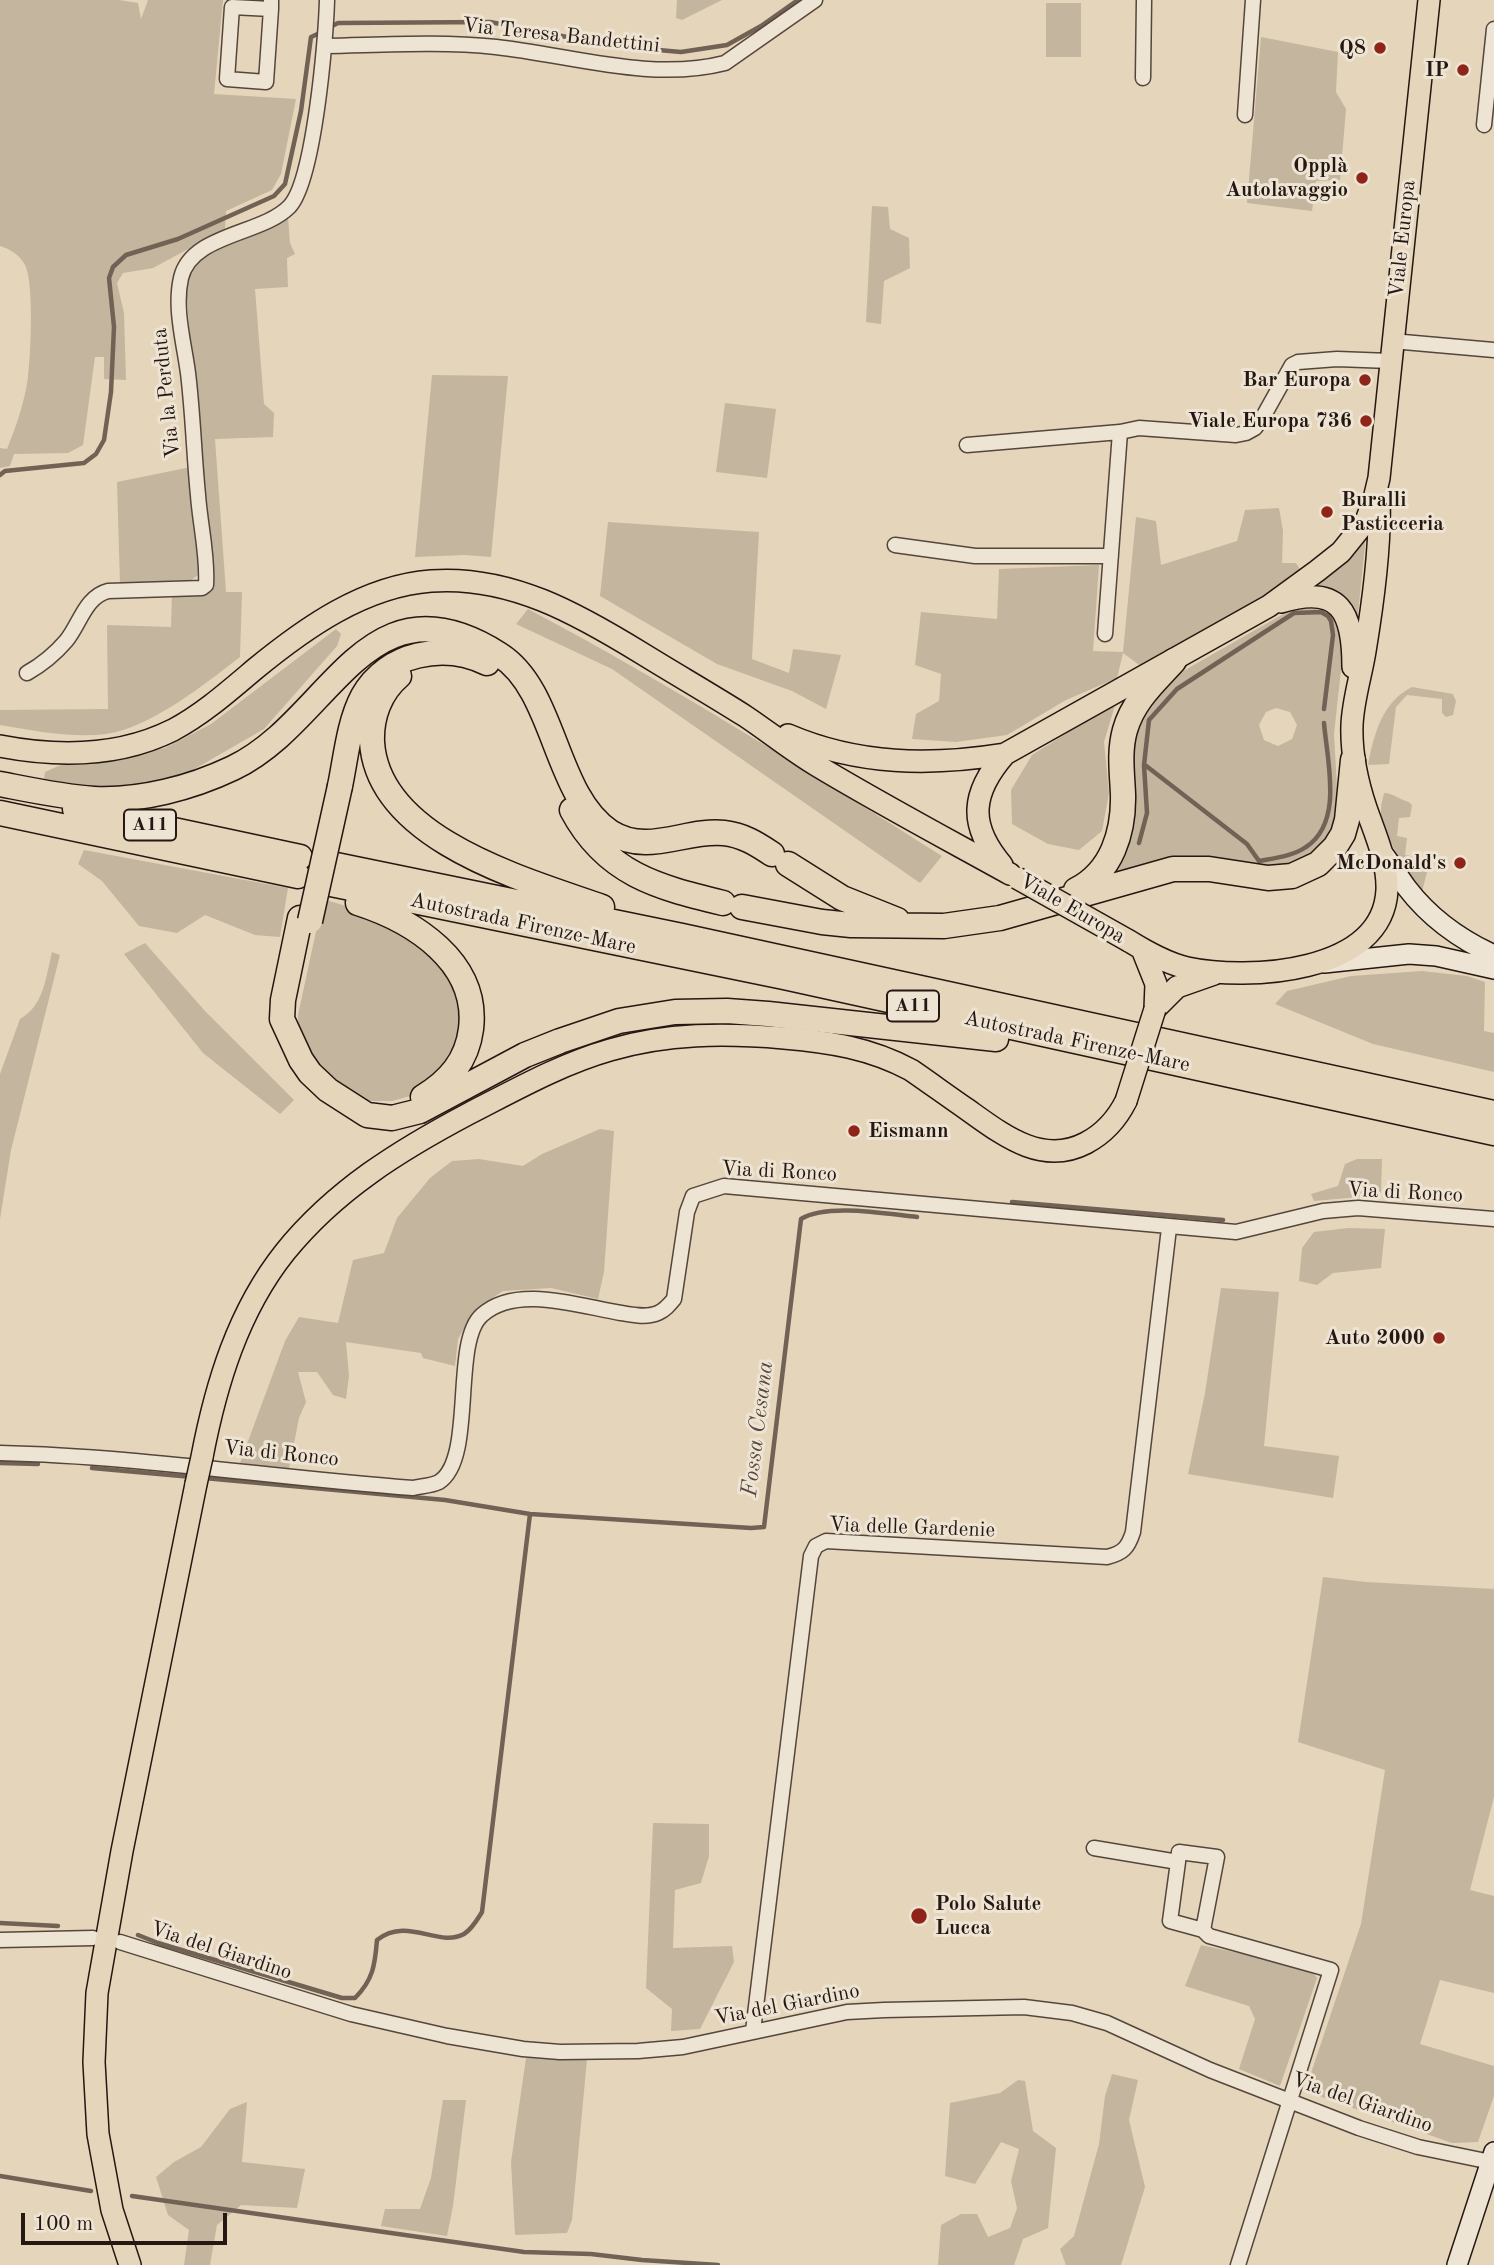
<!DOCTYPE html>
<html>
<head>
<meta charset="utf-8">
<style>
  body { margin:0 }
  #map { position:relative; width:1494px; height:2265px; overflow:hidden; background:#e5d5bb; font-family:"Old Standard TT",serif }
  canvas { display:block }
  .scale { position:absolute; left:21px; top:2213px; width:206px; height:32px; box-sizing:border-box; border:4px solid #251712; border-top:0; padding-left:9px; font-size:21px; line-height:24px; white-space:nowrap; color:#251712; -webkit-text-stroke:5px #eee4d3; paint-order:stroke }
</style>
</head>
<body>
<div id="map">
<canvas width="1494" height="2265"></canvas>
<div class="scale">100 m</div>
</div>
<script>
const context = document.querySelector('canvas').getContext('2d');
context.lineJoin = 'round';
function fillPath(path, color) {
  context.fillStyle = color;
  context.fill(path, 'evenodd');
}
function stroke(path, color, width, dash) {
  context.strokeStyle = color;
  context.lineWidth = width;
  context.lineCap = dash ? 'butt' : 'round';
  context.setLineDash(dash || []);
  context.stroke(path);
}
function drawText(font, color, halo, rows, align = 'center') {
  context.font = font + ' "Old Standard TT",serif';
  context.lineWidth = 6;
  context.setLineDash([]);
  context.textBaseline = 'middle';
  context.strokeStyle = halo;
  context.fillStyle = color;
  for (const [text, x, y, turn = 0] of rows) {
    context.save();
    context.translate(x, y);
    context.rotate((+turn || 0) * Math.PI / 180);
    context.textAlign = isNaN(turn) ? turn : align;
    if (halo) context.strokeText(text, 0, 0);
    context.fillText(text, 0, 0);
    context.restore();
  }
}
fillPath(new Path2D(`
  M0 0H119L138 3 141 19 148 0H223L214 94 296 99 281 174 272 190 226 211 225 229 153 268 123 273 117 283 124 313 126 380 104 379V357H95L83 445 68 453 14 454 10 466 0 468V448L7 449C16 427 25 401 28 377 31 355 34 282 25 265 20 255 10 249 0 246Z
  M677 0H722L682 20 676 18Z
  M1046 3H1081V57H1046Z
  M1261 37 1338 52 1336 92 1346 109 1340 180 1316 181 1312 211 1247 203Z
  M872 206 888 207 890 229 909 238 910 268 884 281 881 324 866 322Z
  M288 217 290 243 295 254 287 258 288 287 255 289 264 404 274 413 273 437 215 439 226 592H242L240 657C207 683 148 729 106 734 71 738 35 731 0 725V710L108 709 107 625 171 627 172 593 212 592 185 278 194 263 215 248Z
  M432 375 508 376 491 557 465 555 415 557Z
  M725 403 776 409 767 478 716 472Z
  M191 467 200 568 198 575 188 582 120 585 117 482Z
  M1279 508 1283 531 1282 563H1296L1301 571 1233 615 1142 667 1123 653 1117 678 1066 700 1007 735 956 742 912 739 916 714 939 701 941 674 915 665 921 612 997 619 999 569 1099 565 1093 651 1123 652 1136 517 1156 521 1161 565 1237 541 1245 510Z
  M608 522 759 532 752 659 789 673 793 649 841 655 826 709 792 691 717 664 600 596Z
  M1366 536 1357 623 1315 585Z
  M1310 607 1328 613 1335 619 1344 643 1334 734 1338 805 1336 825 1326 842 1296 867 1116 878 1114 871 1133 725 1171 678 1278 617 1291 610ZM1276 708 1290 712 1297 725 1292 739 1278 746 1264 740 1259 725 1266 712Z
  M528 609C670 684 806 770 942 856L920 883 612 669 516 624Z
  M336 629 341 634 337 646 264 729 191 771 136 787 82 790 44 780 45 772 63 764 165 748 211 724Z
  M1412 687 1453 694 1456 701 1453 715 1446 717 1442 713V699L1407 695 1396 707 1389 764 1368 765C1374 734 1382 702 1412 687Z
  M1116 702 1104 742 1109 793 1102 831 1079 850 1048 844 1012 824 1011 790 1032 755Z
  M1384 793C1393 793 1400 800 1409 802L1412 805 1410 817 1399 818 1397 836 1407 838 1405 855 1422 858 1427 872 1422 892C1409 875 1379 831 1381 809 1381 804 1383 798 1384 793Z
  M84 850 288 888 280 937 255 935 205 915 177 933 139 926 102 881 78 864Z
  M323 899 382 917 415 934 459 982 461 1047 418 1094 392 1101H366L312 1065 298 1028V1015Z
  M145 943 205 1011 294 1100 280 1114 203 1053 124 954Z
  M52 952 60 955 11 1150 0 1219V1074L20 1019C44 1006 46 976 52 952Z
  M1422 971 1467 976 1485 982 1484 1031 1494 1033V1072L1373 1044 1275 1004 1287 991 1351 976Z
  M600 1129 614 1131 604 1272 598 1299 551 1288 503 1291 475 1310 458 1339 455 1366 423 1358 421 1353 346 1342 349 1376 346 1399 333 1395 317 1372H298L306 1402 299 1418 289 1469 240 1463 285 1341 299 1317 338 1323 353 1260 384 1253 397 1218 430 1178 452 1161 479 1159 523 1166 542 1154Z
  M1357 1159H1382L1381 1195 1314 1201 1311 1194 1338 1186 1345 1164Z
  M1348 1228 1385 1229 1381 1268 1333 1273 1317 1285 1299 1281 1302 1248 1314 1232Z
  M1221 1288 1279 1292 1264 1446 1339 1456 1333 1498 1188 1474 1205 1393Z
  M1323 1577 1366 1582 1494 1589V1797L1470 1890 1494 1896V1993L1440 1980 1420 2044 1494 2066V2096L1478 2142 1452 2143 1305 2091 1361 1924 1385 1770 1298 1742Z
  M653 1823 709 1824V1856L701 1883 675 1890 673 1948 732 1946 734 1962 700 2029 671 2031 672 2009 646 1988Z
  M1201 1945 1309 1968 1317 1978 1280 2086 1239 2069 1255 2019 1249 2006 1185 1986Z
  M526 2058 587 2059 572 2220 567 2233 515 2235 511 2162Z
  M1112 2074 1138 2080 1129 2120 1145 2187 1121 2265H1066L1060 2249 1074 2236 1099 2144 1105 2096Z
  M1018 2080 1025 2081 1033 2131 1056 2148 1048 2228 1023 2239 1014 2265H938L941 2225 961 2214H977L988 2237 1010 2228 1017 2208 1011 2181 1019 2149 1001 2142 975 2184 945 2176 950 2103 1000 2093Z
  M443 2100H466L453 2206 447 2236 381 2226 385 2209H420L431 2178Z
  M247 2102 242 2162 305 2169 297 2208 241 2205 217 2225 210 2265H184L189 2230 168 2215 156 2177 174 2162 201 2147 230 2109Z`), '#c4b59e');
stroke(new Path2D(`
  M330 27 338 23 490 22 613 46 681 52 727 45 761 26 798 0
  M0 475 5 471 84 463 96 454 104 440 111 392 114 327 109 278 113 267 126 255 178 239 274 196 285 184 301 111 311 37 322 32
  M1145 765 1247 844 1259 861C1275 858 1293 856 1306 847 1344 822 1327 761 1324 723
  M1139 843 1147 813 1144 765 1149 720 1177 689 1294 613 1321 612 1328 616 1331 621 1333 635 1324 709
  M1012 1202 1223 1220
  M0 1463 38 1464
  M92 1468 192 1477
  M204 1478 445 1500 530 1514 751 1528 764 1527 801 1219C827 1203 887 1214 917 1217
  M0 1923 58 1926
  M138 1935 158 1943 342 1998H355C373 1980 375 1965 377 1940 408 1916 438 1948 464 1934 472 1929 477 1920 482 1912L530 1514
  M0 2176 91 2191
  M132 2196 524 2252 591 2254 642 2260 718 2265`), '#716255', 4.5);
const street = new Path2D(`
  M271 9 232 7 227 79 266 82 271 9V0
  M325 46C381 45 440 41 496 47 570 55 651 82 725 63L815 0
  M1143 78 1144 0
  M1245 115 1253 0
  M1484 125 1494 29
  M1392 341 1494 350
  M967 445 1120 432 1139 428 1236 435 1246 433 1255 428 1263 417 1292 365 1298 362 1337 359 1390 361
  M895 545 975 556H1111
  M1105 634 1120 432
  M27 673C43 664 54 655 66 641 80 624 85 597 108 591L202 588 206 585C208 556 200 524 198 495 194 455 193 414 188 373 184 343 174 308 181 278 191 234 261 235 289 207 314 182 326 39 327 0
  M0 1453C138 1456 275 1478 413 1488 421 1486 431 1486 439 1482 476 1459 451 1342 482 1315 516 1284 579 1306 621 1313 632 1315 647 1318 658 1313 665 1310 669 1305 674 1299L687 1212 693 1196 724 1186 1236 1232 1323 1211 1358 1208 1494 1219
  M1094 1848 1178 1862 1170 1921 1203 1930 1209 1936 1331 1970 1238 2265
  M1178 1862 1179 1852 1217 1857 1203 1930
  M0 1940 93 1938
  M120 1942 351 2014 447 2036 523 2049 560 2052 638 2051 683 2047 847 2012 884 2010 1024 2007 1072 2013 1107 2023 1210 2070 1359 2128 1418 2147 1491 2162
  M753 2031 811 1556 816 1546 826 1541 1107 1557C1123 1553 1128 1548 1133 1532L1169 1228`);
const secondary = new Path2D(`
  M1381 851C1391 863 1398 876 1407 888 1430 918 1459 939 1494 955
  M1324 963 1409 954 1436 956 1494 969
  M1457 2265 1494 2152`);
const primary = new Path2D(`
  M1281 602C1340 584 1353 612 1353 667
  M788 735C858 765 930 766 1005 754
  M0 746C57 757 119 757 173 730 203 714 229 691 255 669 305 628 364 586 431 581 510 575 578 614 643 654 677 675 712 695 745 716 769 732 791 750 816 765 879 803 945 838 1010 874
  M1002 865C968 825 971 793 1005 754L1269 606 1317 571 1341 552 1366 521 1374 499 1379 478 1429 0
  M1129 941C1147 952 1166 963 1187 968 1247 981 1383 974 1387 890 1388 862 1375 834 1366 808 1357 781 1351 753 1352 725 1353 700 1361 676 1365 651 1373 603 1381 547 1379 498
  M1142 949 1156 984 1155 1009
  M1155 1009 1177 987 1214 974
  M202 1457C216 1384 238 1311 285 1252 335 1190 400 1150 470 1113 515 1090 561 1064 610 1050 667 1033 725 1033 784 1038 830 1042 870 1048 911 1070 930 1083 949 1097 968 1110 1003 1135 1042 1166 1086 1143 1103 1134 1117 1119 1126 1101
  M130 2265 112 2210 98 2134 94 2062 97 1993 122 1851 196 1484`);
const highway = new Path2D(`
  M399 676C380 692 371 717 372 742 378 840 526 880 602 907
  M0 784C31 790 63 797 94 799 141 801 191 788 233 768 332 721 366 569 500 655 556 691 554 795 610 832 648 856 685 829 724 833 743 835 757 844 772 854
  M340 786C346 757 349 722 363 696 387 653 444 642 487 663
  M75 809 300 857
  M572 810C606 874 657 887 723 903
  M0 813 298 876
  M788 864 842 898 897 920
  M336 865 682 936 1494 1113
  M331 884 784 977 1494 1133
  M1076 890C1112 872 1124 832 1123 794 1122 772 1119 751 1125 730 1133 701 1155 682 1174 661
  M358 903C414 921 479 962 471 1029 467 1061 449 1081 423 1097
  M742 907 822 922 851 925 944 926 1000 918 1173 869H1209L1268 878 1292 876 1318 864 1335 847 1343 834 1347 820 1353 760
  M300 918 283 1000 282 1019 301 1060 310 1073 328 1090 367 1115 392 1118 420 1111 525 1055 560 1041 619 1021 675 1012 727 1011 768 1014 996 1039`);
stroke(street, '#55463c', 17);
stroke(secondary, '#251712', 22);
stroke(primary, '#251712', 24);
stroke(highway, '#251712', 27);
stroke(street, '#eee4d3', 14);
stroke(secondary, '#eee4d3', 19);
stroke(primary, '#e5d5bb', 21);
stroke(highway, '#e5d5bb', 24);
const primaryBridge = new Path2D(`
  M1017 878 1129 941
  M1126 1101 1155 1009
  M196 1484 202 1457`);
const highwayBridge = new Path2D(`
  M310 921 340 786`);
stroke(primaryBridge, '#251712', 24, []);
stroke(highwayBridge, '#251712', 27, []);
stroke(primaryBridge, '#e5d5bb', 21);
stroke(highwayBridge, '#e5d5bb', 24);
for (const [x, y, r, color] of [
  [1380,48,7,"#8f2418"],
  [1463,70,7,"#8f2418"],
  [1362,178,7,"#8f2418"],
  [1365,380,7,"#8f2418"],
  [1366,421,7,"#8f2418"],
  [1327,512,7,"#8f2418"],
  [1460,863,7,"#8f2418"],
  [854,1131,7,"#8f2418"],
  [1439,1338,7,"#8f2418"],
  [919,1916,9,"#8f2418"]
]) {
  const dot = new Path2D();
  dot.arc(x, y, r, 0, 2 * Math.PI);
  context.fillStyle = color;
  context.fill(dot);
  stroke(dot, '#eee4d3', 2.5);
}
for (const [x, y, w] of [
  [150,825,52],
  [913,1006,52]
]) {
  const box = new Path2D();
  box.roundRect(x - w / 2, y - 15.5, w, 31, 5);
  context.fillStyle = '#eee4d3';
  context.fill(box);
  stroke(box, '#251712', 2);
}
drawText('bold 19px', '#251712', null, [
  ["A11",150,825],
  ["A11",913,1006]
]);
drawText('21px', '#251712', '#eee4d3', [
  ["Via Teresa Bandettini",561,36,6],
  ["Viale Europa",1403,239,-84],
  ["Via la Perduta",167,393,-96],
  ["Viale Europa",1072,909,30],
  ["Autostrada Firenze-Mare",523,924,12],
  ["Autostrada Firenze-Mare",1077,1042,12],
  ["Via di Ronco",779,1172,3],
  ["Via di Ronco",1405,1193,3],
  ["Via di Ronco",281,1454,6],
  ["Via delle Gardenie",912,1528,2],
  ["Via del Giardino",221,1951,18],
  ["Via del Giardino",787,2005,-11],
  ["Via del Giardino",1362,2103,19]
]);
drawText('bold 21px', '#251712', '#eee4d3', [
  ["Q8",1366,48],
  ["IP",1449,70],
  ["Opplà",1348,166],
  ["Autolavaggio",1348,190],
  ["Bar Europa",1351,380],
  ["Viale Europa 736",1352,421],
  ["Buralli",1341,500,"left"],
  ["Pasticceria",1341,524,"left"],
  ["McDonald's",1446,863],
  ["Eismann",868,1131,"left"],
  ["Auto 2000",1425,1338],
  ["Polo Salute",935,1904,"left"],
  ["Lucca",935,1928,"left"]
], 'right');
drawText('italic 23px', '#58493f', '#eee4d3', [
  ["Fossa Cesana",758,1429,-83]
]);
</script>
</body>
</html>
